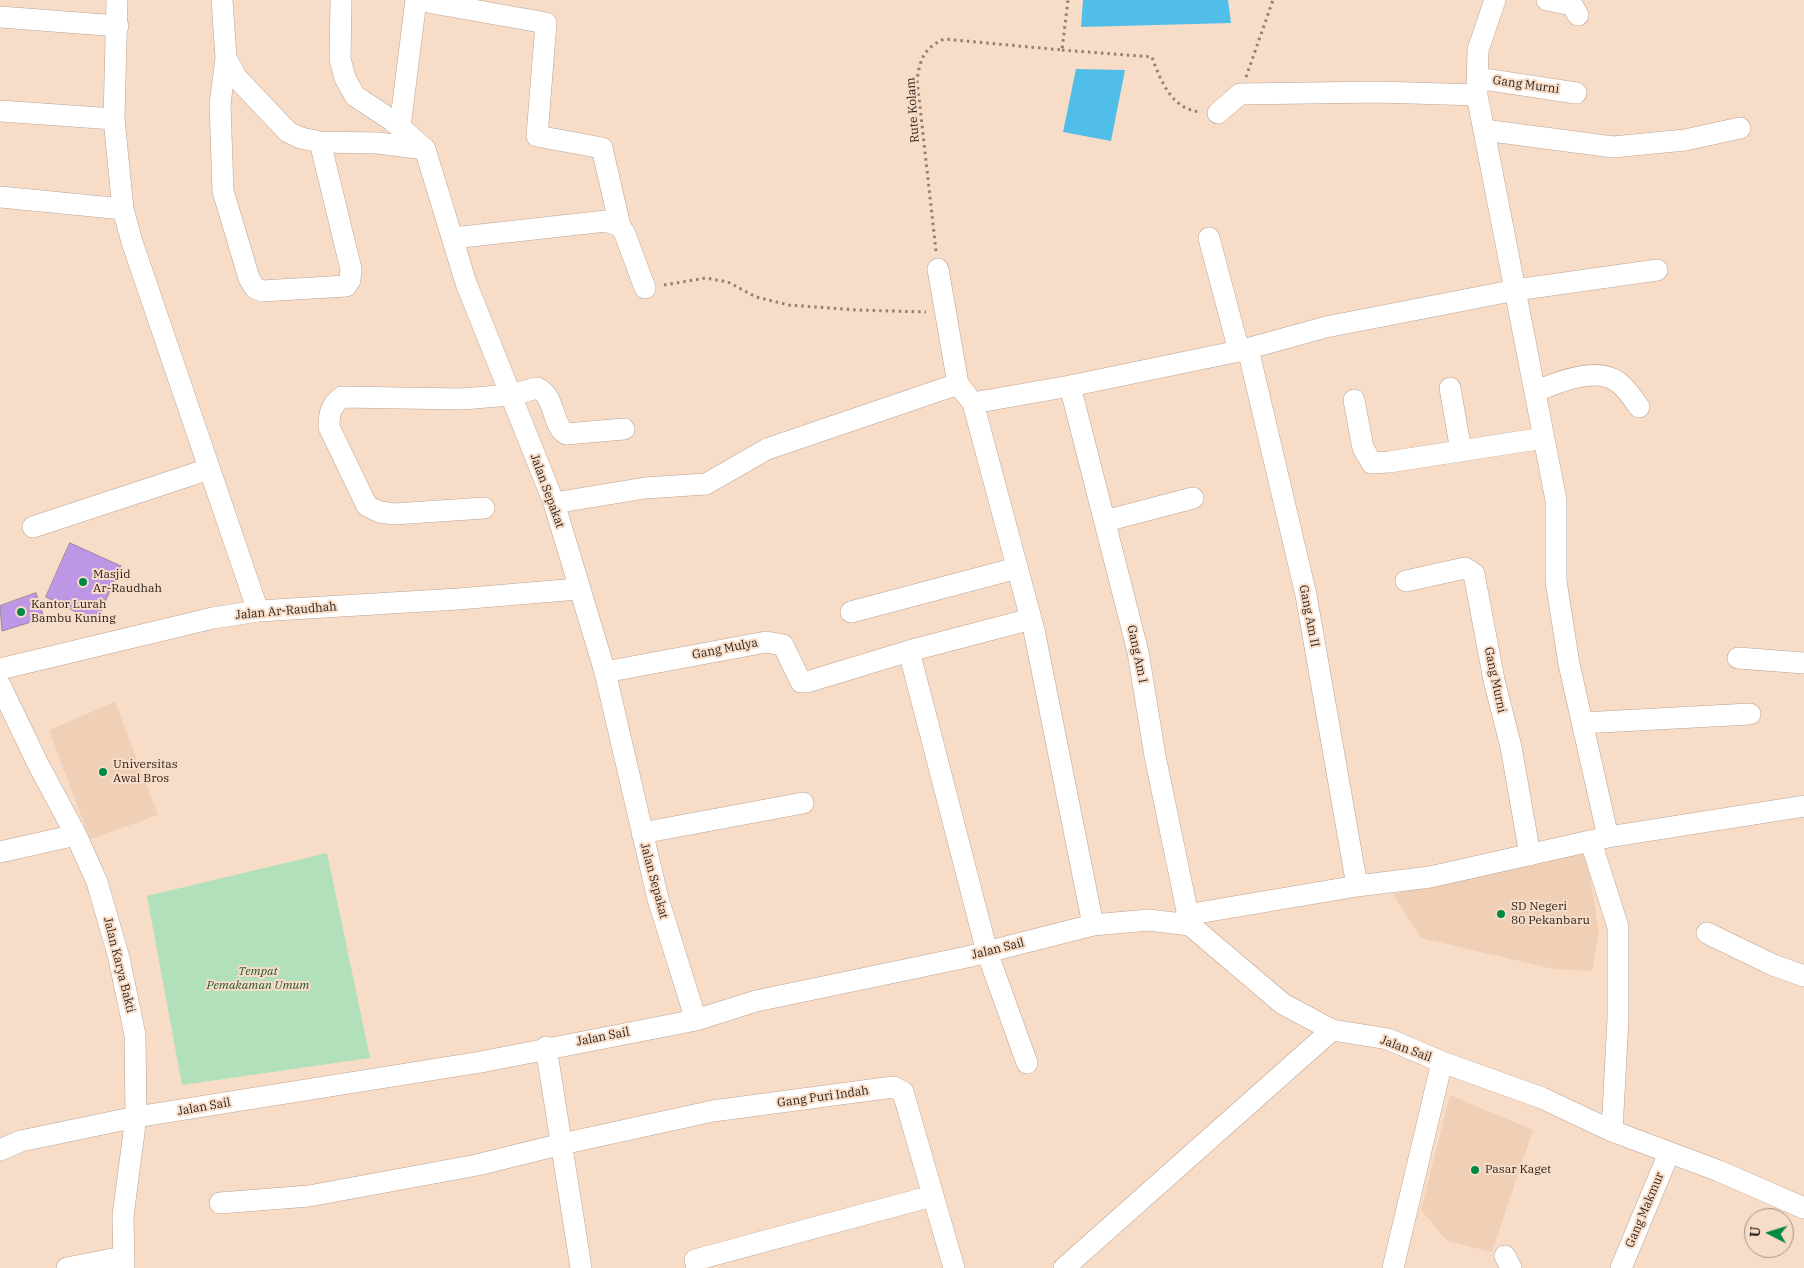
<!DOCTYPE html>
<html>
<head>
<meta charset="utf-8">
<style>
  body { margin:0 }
  #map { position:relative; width:1804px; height:1268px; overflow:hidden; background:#f7dcc8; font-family:"IBM Plex Serif",serif }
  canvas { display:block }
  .north { position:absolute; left:1744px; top:1208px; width:50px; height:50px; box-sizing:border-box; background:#f7dcc8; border:1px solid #a59082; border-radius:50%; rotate:275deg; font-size:14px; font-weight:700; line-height:20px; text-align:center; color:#291f18 }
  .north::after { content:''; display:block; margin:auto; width:18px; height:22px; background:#008945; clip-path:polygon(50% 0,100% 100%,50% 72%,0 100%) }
</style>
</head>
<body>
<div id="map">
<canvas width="1804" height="1268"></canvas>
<div class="north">U</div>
</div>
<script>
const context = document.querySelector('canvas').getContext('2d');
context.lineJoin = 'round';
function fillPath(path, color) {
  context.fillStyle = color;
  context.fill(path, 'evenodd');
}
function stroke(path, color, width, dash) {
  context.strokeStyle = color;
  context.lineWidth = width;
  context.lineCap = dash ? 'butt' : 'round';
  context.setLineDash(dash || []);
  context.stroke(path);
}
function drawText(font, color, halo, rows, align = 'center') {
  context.font = font + ' "IBM Plex Serif",serif';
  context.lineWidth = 4;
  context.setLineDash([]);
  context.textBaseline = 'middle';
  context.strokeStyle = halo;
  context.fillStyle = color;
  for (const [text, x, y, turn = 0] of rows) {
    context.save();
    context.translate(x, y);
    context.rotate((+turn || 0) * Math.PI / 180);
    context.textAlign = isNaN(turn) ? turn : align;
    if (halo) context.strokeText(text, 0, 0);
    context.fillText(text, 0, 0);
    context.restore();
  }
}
fillPath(new Path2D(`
  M115 702 158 815 90 839 49 730Z
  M1586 852 1599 933 1592 971 1553 969 1421 938 1393 894Z
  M1450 1095 1533 1130 1492 1252 1447 1241 1421 1210Z`), '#f0cfb7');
fillPath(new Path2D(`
  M327 853 370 1058 182 1085 147 896Z`), '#b1e0ba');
fillPath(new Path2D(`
  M1083 0H1228L1231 23 1081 27Z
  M1076 69 1125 70 1111 141 1063 132Z`), '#50bee9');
const building = new Path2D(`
  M70 543 121 566 96 622 46 597Z
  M36 593 44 618 2 631 0 606Z`);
fillPath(building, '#bd97e5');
stroke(building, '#9488a1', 1);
const minor = new Path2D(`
  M117 0 114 119 123 209 132 242 258 611
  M222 0 226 58 236 77 288 132 301 138 320 142 378 143 425 149
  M341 0 340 59 345 78 355 96 393 121 425 149 466 283 554 503 605 672 658 899 696 1020
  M1495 0 1478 50 1477 95 1556 500V581L1569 664 1608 837
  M1547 0 1572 5 1578 15
  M0 17 118 26
  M226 58 220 104 223 191 249 278 255 288 262 291 346 286 350 280 351 269 320 142
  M1477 78 1576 93
  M0 111 114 119
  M1218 113 1240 94 1379 92 1477 95
  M400 127 416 0 546 23 537 136 602 148 620 226
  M1484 130 1613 147 1685 140 1740 128
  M0 197 123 209
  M453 238 606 221 620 226 625 234 645 288
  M1209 238 1239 351
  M938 269 958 384 973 403 1034 630 1093 925
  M1248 349 1306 595 1357 886
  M1070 386 1138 652 1155 756 1190 925
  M1450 388 1461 451
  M1535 392C1557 382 1597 366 1618 382 1627 389 1633 398 1639 407
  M1354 400 1363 448 1372 463 1389 462 1544 438
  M973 403 1070 386 1239 351 1326 327 1516 290 1657 270
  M554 503 645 488 706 484 767 449 958 384
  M484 508 394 514 380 512 367 506 329 427C329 412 331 406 342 397L462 399 511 395 537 388C556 396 551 424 566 434L624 429
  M1105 521 1193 498
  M33 527 209 469
  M1406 581 1465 568 1474 574 1494 680 1511 747 1530 855
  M851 612 1017 568
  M909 651 987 952 1027 1063
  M1738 658 1804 663
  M0 669 213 618 258 611 458 599 578 589
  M605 672 766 642 783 645 801 682H807L909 651 1031 619
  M0 685 38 764 76 835 97 882 119 958 135 1035 136 1117 123 1216 124 1268
  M1582 723 1750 714
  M642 833 803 803
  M1591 842 1618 927V1019L1612 1131
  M0 852 76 835
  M1186 915 1357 886 1430 877 1608 837 1804 806
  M1707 933 1773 965 1804 976
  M546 1047 581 1268
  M0 1150 21 1141 136 1117 481 1062 696 1020 756 1001 967 957 1093 925 1149 920 1190 925 1283 1004 1332 1030 1388 1039 1442 1062 1542 1098 1612 1131 1719 1171 1804 1208
  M220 1203 309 1196 477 1165 562 1144 713 1111 893 1087 903 1092 954 1268
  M1505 1256 1511 1268
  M67 1268 123 1257
  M697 1268 695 1260 932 1196
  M1064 1268 1332 1030
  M1393 1268 1442 1062
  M1621 1268 1669 1153`);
stroke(minor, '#bca390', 22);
stroke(new Path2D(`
  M1062 50 1152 57C1161 82 1172 109 1200 112
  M1246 77 1273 0
  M936 251 917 80C920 59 924 48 944 39L1062 50 1068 0
  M664 285 706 278 728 282 756 297 789 305 856 310 926 312`), '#928072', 3, [2.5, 4]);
stroke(minor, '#fff', 21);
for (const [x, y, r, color] of [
  [83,582,5,"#008945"],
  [21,612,5,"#008945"],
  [103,772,5,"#008945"],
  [1501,914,5,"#008945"],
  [1475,1170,5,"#008945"]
]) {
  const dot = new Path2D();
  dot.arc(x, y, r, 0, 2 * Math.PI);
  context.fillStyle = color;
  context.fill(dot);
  stroke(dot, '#f7dcc8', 2);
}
drawText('12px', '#291f18', '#f7dcc8', [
  ["Gang Murni",1526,85,8],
  ["Rute Kolam",913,110,-94],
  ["Jalan Sepakat",547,491,70],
  ["Jalan Ar-Raudhah",286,611,-5],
  ["Gang Am II",1309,616,79],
  ["Gang Mulya",725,649,-11],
  ["Gang Am I",1137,654,78],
  ["Gang Murni",1495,680,78],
  ["Jalan Sepakat",654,881,75],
  ["Jalan Sail",998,949,-14],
  ["Jalan Karya Bakti",119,965,76],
  ["Jalan Sail",603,1037,-11],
  ["Jalan Sail",1406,1049,20],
  ["Gang Puri Indah",823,1097,-8],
  ["Jalan Sail",204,1107,-10],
  ["Gang Makmur",1645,1210,-67]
]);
drawText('12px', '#291f18', '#f7dcc8', [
  ["Masjid",93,575],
  ["Ar-Raudhah",93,589],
  ["Kantor Lurah",31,605],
  ["Bambu Kuning",31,619],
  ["Universitas",113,765],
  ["Awal Bros",113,779],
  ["SD Negeri",1511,907],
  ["80 Pekanbaru",1511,921],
  ["Pasar Kaget",1485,1170]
], 'left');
drawText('italic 12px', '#215830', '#f7dcc8', [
  ["Tempat",258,972],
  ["Pemakaman Umum",258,986]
]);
</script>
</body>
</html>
